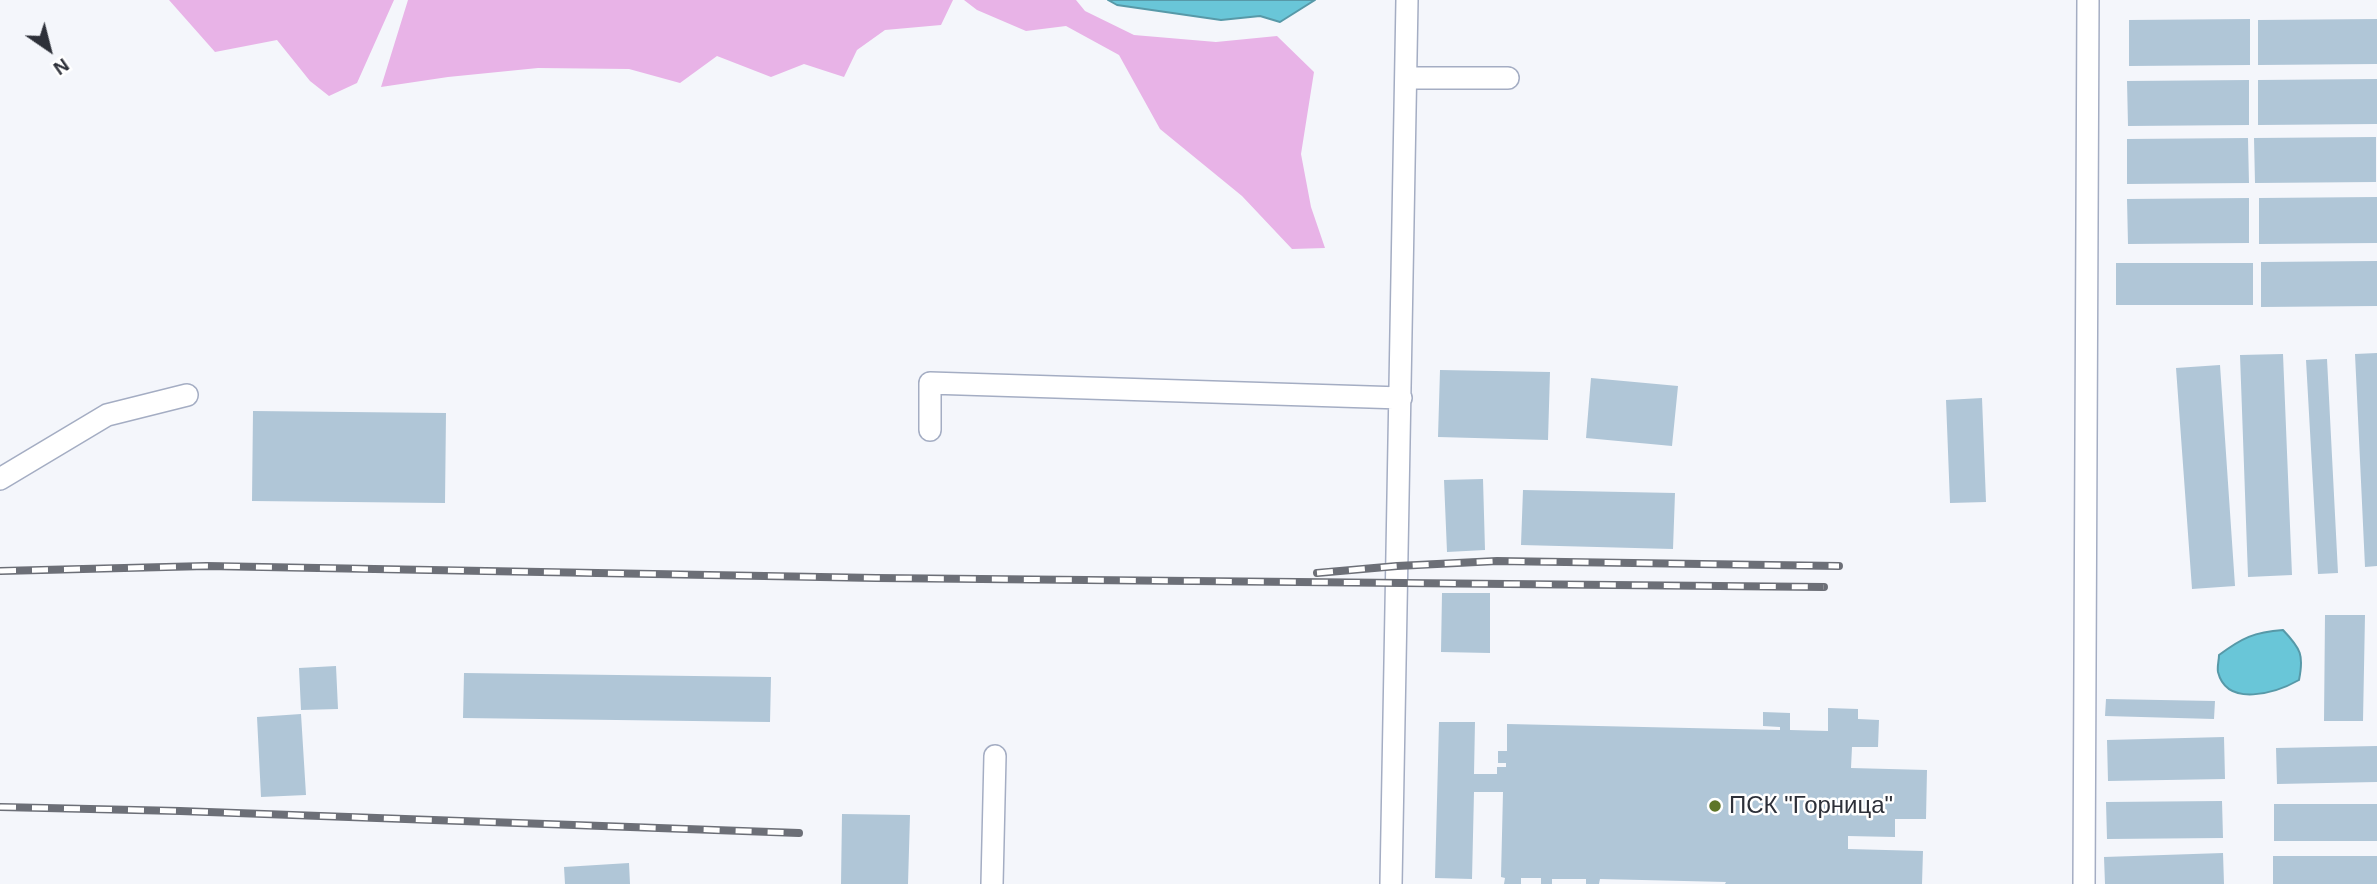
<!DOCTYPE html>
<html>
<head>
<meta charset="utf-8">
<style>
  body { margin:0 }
  #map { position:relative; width:2377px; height:884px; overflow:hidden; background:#f4f6fb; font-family:Helvetica,sans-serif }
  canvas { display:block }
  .north { position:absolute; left:14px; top:14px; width:70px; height:70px; -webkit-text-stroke:5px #fff; paint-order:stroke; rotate:145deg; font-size:19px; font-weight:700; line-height:28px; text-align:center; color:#2d3039 }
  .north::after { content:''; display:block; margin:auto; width:24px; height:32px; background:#2d3039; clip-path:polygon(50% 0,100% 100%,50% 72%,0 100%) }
</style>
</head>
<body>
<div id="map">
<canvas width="2377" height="884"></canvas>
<div class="north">N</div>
</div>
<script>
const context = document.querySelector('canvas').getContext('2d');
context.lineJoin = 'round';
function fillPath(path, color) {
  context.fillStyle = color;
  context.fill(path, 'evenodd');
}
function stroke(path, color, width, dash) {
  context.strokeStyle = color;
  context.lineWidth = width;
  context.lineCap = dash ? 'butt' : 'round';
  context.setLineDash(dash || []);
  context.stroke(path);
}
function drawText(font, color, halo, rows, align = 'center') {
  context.font = font + ' Helvetica,sans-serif';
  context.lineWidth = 5;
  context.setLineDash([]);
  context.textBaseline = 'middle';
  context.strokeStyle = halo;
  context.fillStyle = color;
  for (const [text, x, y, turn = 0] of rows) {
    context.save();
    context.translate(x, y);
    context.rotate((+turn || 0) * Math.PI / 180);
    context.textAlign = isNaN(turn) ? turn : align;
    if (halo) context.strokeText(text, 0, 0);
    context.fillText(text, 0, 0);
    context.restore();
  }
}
fillPath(new Path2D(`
  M169 0H394L357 83 329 96 310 81 277 40 215 52Z
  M408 0H953L941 25 885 30 857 50 844 77 804 64 771 77 717 56 680 83 629 69 538 68 448 77 381 87Z
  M964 0H1076L1085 11 1134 35 1216 42 1277 36 1314 72 1301 154 1311 207 1325 248 1292 249 1242 196 1160 129 1119 55 1066 26 1026 31 977 10Z`), '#e8b3e7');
const water = new Path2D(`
  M1108 0H1315L1280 22 1260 16 1221 20 1117 5Z
  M2283 630C2301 649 2304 655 2299 680 2276 693 2227 708 2218 672 2217 667 2219 660 2219 655 2242 638 2254 632 2283 630Z`);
fillPath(water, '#69c6d8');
stroke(water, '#5799a8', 2);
fillPath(new Path2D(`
  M2250 19V65L2129 66V20Z
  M2377 19V64L2258 65V20Z
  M2377 79V124L2258 125V80Z
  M2249 80V125L2128 126 2127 81Z
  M2376 137V182L2255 183 2254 138Z
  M2248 138 2249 183 2127 184V139Z
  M2377 197V243L2259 244V198Z
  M2249 198V243L2128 244 2127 199Z
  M2377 261V306L2261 307V262Z
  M2116 263H2253V305H2116Z
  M2377 353V566L2365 567 2355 354Z
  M2283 354 2292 575 2248 577 2240 355Z
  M2327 359 2338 573 2318 574 2306 360Z
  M2220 365 2235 586 2192 589 2176 368Z
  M1440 370 1550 372 1548 440 1438 437Z
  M1591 378 1678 386 1672 446 1586 438Z
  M1982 398 1986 502 1950 503 1946 400Z
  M253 411 446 413 445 503 252 501Z
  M1483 479 1485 550 1447 552 1444 480Z
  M1523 490 1675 493 1673 549 1521 545Z
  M1442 593H1490V653L1441 652Z
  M2325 615H2365L2363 721H2324Z
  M336 666 338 709 301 710 299 668Z
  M464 673 771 677 770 722 463 718Z
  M2106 699 2215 701 2214 719 2105 716Z
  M1828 708 1858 709V719L1879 720 1878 747H1852L1851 768 1927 770 1926 819H1895V837L1848 836V849L1923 851 1922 884H1725L1726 882 1600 879 1599 884H1586V879H1552V884H1541V878H1521V884H1504L1505 878 1501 877 1503 792H1474L1472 879 1435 878 1439 722H1475L1474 774H1497V767H1506V763H1498V751H1507V724L1780 730V727L1763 726V712L1790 713V730L1828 731Z
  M301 714 306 795 261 797 257 717Z
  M2224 737 2225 779 2108 781 2107 740Z
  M2377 746V782L2277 784 2276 748Z
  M2222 801 2223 838 2107 839 2106 802Z
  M2274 804H2377V841H2274Z
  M842 814 910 815 908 884H841Z
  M2223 853 2224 884H2105L2104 857Z
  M2273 856H2377V884H2273Z
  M629 863 630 884H565L564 867Z`), '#b0c6d7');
const minor = new Path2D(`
  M1406 78H1508
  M930 430V383L1401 398
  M0 479 107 415 187 395
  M992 884 995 756
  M1391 884 1407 0
  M2084 884 2088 0`);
stroke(minor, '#a4adc3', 24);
stroke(minor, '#fff', 21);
const rail = new Path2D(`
  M0 571 207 566 876 578 1824 587
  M1317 573 1397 566 1497 561 1839 566
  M0 807 180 811 799 833`);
stroke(rail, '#6c6f77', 8);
stroke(rail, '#fff', 5, [16]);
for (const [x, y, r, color] of [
  [1715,806,7,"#5d7527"]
]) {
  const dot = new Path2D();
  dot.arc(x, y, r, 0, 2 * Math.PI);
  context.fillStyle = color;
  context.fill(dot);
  stroke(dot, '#fff', 2.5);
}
drawText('24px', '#2d3039', '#fff', [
  ["ПСК \"Горница\"",1729,806]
], 'left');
</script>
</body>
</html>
